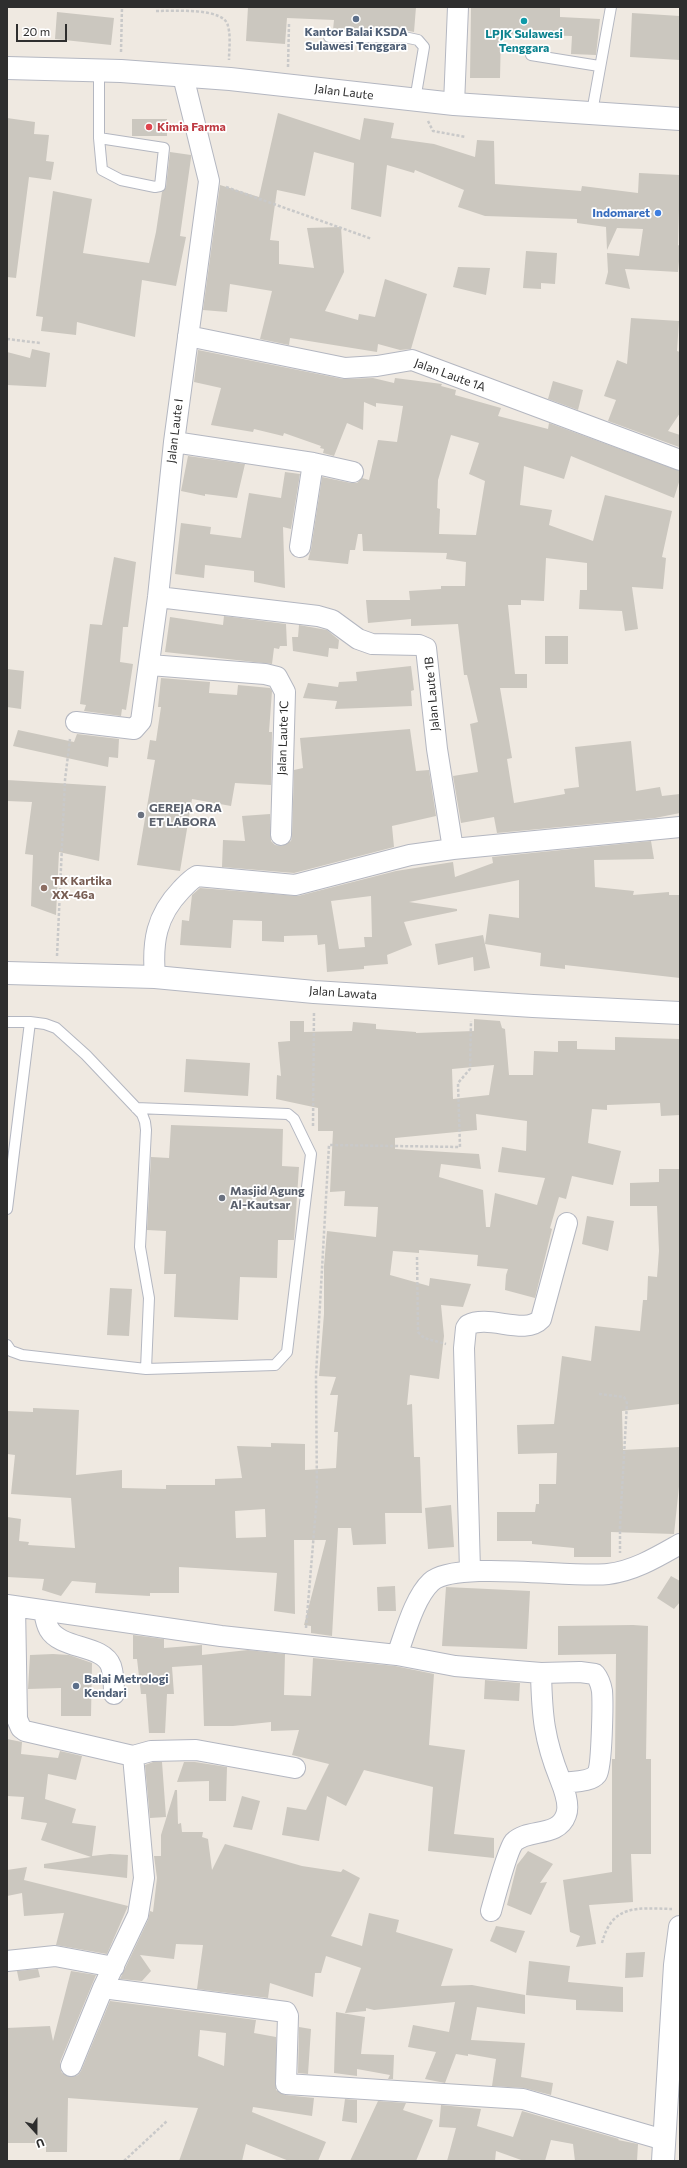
<!DOCTYPE html>
<html>
<head>
<meta charset="utf-8">
<style>
  body { margin:0 }
  #map { position:relative; width:687px; height:2168px; overflow:hidden; background:#efe9e1; font-family:Commissioner,sans-serif }
  canvas { display:block }
  .frame { position:absolute; inset:0; border:8px solid #2e2e2e; pointer-events:none }
  .north { position:absolute; left:16px; top:2112px; width:40px; height:40px; -webkit-text-stroke:3px #fff; paint-order:stroke; rotate:159deg; font-size:11px; font-weight:700; line-height:16px; text-align:center; color:#2e2e2e }
  .north::after { content:''; display:block; margin:auto; width:14px; height:18px; background:#2e2e2e; clip-path:polygon(50% 0,100% 100%,50% 72%,0 100%) }
  .scale { position:absolute; left:16px; top:24px; width:51px; height:18px; box-sizing:border-box; border:2px solid #2e2e2e; border-top:0; padding-left:5px; font-size:12px; line-height:14px; white-space:nowrap; color:#2e2e2e; -webkit-text-stroke:3px #fff; paint-order:stroke }
</style>
</head>
<body>
<div id="map">
<canvas width="687" height="2168"></canvas>
<div class="frame"></div>
<div class="north">U</div>
<div class="scale">20 m</div>
</div>
<script>
const context = document.querySelector('canvas').getContext('2d');
context.lineJoin = 'round';
function fillPath(path, color) {
  context.fillStyle = color;
  context.fill(path, 'evenodd');
}
function stroke(path, color, width, dash) {
  context.strokeStyle = color;
  context.lineWidth = width;
  context.lineCap = dash ? 'butt' : 'round';
  context.setLineDash(dash || []);
  context.stroke(path);
}
function drawText(font, color, halo, rows, align = 'center') {
  context.font = font + ' Commissioner,sans-serif';
  context.lineWidth = 3.5;
  context.setLineDash([]);
  context.textBaseline = 'middle';
  context.strokeStyle = halo;
  context.fillStyle = color;
  for (const [text, x, y, turn = 0] of rows) {
    context.save();
    context.translate(x, y);
    context.rotate((+turn || 0) * Math.PI / 180);
    context.textAlign = isNaN(turn) ? turn : align;
    if (halo) context.strokeText(text, 0, 0);
    context.fillText(text, 0, 0);
    context.restore();
  }
}
fillPath(new Path2D(`
  M248 7H416L414 32 404 30H333L334 20 287 18 285 44 246 41Z
  M471 7H560V17L600 19 596 55 571 54 572 36 501 34 500 78H470Z
  M57 12 114 18 111 45 55 39Z
  M632 13 680 16V60L630 57Z
  M278 113 360 140 364 118 394 123 391 138 434 144 475 157 477 140 494 141 495 184 581 191 582 186 638 193 639 173 680 175 678 245 680 246V250L678 272 625 269 630 289 605 284 608 272 607 253 639 256 643 229 617 228 607 250 606 227 577 223V219L485 216 458 207 464 190 415 170 414 173 387 165 381 217 351 209 354 163 314 152 305 196 277 190 270 240 279 241V264L314 268 307 228 341 227 344 272 325 311 358 320 359 314 375 317 385 279 427 294 411 349 400 350 378 344 377 352 290 338 289 345 260 339 272 291 230 284 227 312 203 310 220 185 259 197Z
  M7 118 35 122 34 134 49 135 46 161 54 162 51 180 29 177 16 278 7 277Z
  M132 119H167V136H132Z
  M170 152 191 155V158L180 236 186 237 176 286 142 280 135 337 77 322 76 335 41 331 43 317 36 316 53 191 92 199 83 253 149 263 156 232 162 192 166 187Z
  M526 251 557 253 555 284 541 283V289L523 288Z
  M458 267 490 268 486 295 453 287Z
  M631 318 679 321 677 351 680 352V413L668 431 680 435 679 447 608 421 616 400 604 396 617 360 627 364Z
  M32 349 50 353 46 387 7 385V352L30 358Z
  M198 350 343 379 373 378 394 383 395 378 442 384 441 386 456 390 455 395 501 408 498 416 548 429 549 423 680 471V479L674 498 571 456 564 479 524 466 520 505 552 510 549 525 593 541 605 495 672 511 662 557 666 558 663 589 632 587 638 629 625 631 622 611 579 609 580 590H587V563L546 558 544 601 521 600V605H508L515 674H527V688H500L512 758 507 759 514 803 565 794 564 789 579 787 575 747 631 741 636 791 660 787 662 796 680 794V813L655 818 497 833 494 817 461 823 453 776 478 772 470 724 478 722 467 675H464L458 624 411 626V619L368 623 366 600H410L409 591 441 589V586H465L466 562 446 559 447 553 363 551 362 534H358L355 550H350L348 564 308 560 311 549 322 477 351 483H357L362 478 369 480 378 440 397 442 403 406 376 403V407L364 402 363 430 347 423 334 456 323 453 324 449 320 448 321 446 284 433 283 436 254 429 253 432 211 425 221 388 194 382ZM451 435 479 443 469 474 485 481 476 535 439 534 440 509 437 508 438 480Z
  M553 381 583 390 578 410 548 399Z
  M188 456 245 464 237 498 205 494V496L181 491Z
  M285 472 300 474 291 529 283 527 285 588 254 582V571L205 565 204 578 175 574 181 523 211 527 210 534 241 538 249 493 281 498Z
  M114 557 136 562 128 627H123L120 662 133 664 126 710 122 709 121 716 84 711 86 705 80 704 90 624 102 625Z
  M224 616 286 624 287 646H280L279 649 274 648 272 664 165 652 170 617 223 625Z
  M299 625 327 630 339 640 338 649 329 648 328 657 293 651 292 637H298Z
  M545 636H568V664H545Z
  M411 666 414 690 411 691 412 706 335 709 337 701 303 698 308 683 338 687 339 682 357 681 356 672Z
  M7 669 24 671 21 709 7 707Z
  M161 678 210 682 209 693 237 695 238 685 270 688 272 691 269 732H272L271 785 235 783 231 806 192 799 180 871 137 865 155 760 147 759 150 740 156 741 161 707H158Z
  M410 729 416 771 429 770 436 816 392 826 394 847 294 873 222 867 223 840 245 841 242 816 270 814 271 841 275 845 281 846 291 841 292 835 294 770 303 768 300 738Z
  M18 730 74 742 77 734 119 739 118 758 109 757 108 767 13 746Z
  M7 780 106 786 99 861 59 852 56 915 31 906 33 855 25 854 32 802 7 801Z
  M651 841 654 859 594 860 595 887 634 891 633 895 669 892V895H680V978L565 965V969L540 966 541 953 485 944 489 914 519 918V880L409 902 457 909V911L404 922 412 945 387 955 388 964 364 966V969L327 972 325 944 318 945 317 935 284 936V942L262 941V921L233 920 231 948 180 945 182 920 189 921 192 895 200 888 298 896 396 871 453 862 455 877 493 863 492 857ZM371 896 372 937H364L365 947 339 949 331 901Z
  M483 935 490 968 474 971 473 957 438 965 435 944Z
  M474 1019 500 1021 502 1028 505 1029 509 1075H533L534 1051 558 1052V1041H577V1049L615 1050V1037L680 1039V1115L661 1116 660 1103 607 1105V1110L592 1109 588 1143 621 1151 613 1185 572 1176 566 1199 559 1197 550 1228 552 1229 535 1298 505 1290 506 1275 508 1269 477 1266 478 1255 419 1250V1253L393 1251 390 1275 429 1286 430 1278 471 1284 463 1307 441 1305 444 1336 439 1379 410 1375 407 1405 412 1404 414 1457H420L422 1513H385L386 1544 353 1545 351 1528H338L332 1636 311 1633V1626L304 1625 326 1540H294L295 1614 274 1611 277 1573 179 1567V1593H150V1596L95 1593 96 1583 72 1581 61 1596 42 1590 44 1579 7 1577V1517L21 1519 19 1541 29 1542 28 1545 75 1548 71 1498 11 1494 15 1455 7 1454V1411L33 1412V1408L79 1410 76 1475 122 1470V1488L166 1489V1485H215V1479L242 1478 237 1446 271 1447V1443L305 1444V1470L336 1468 338 1432H334L338 1395H330L336 1377 319 1376 324 1314V1266L327 1231 376 1237 378 1207 344 1206 345 1191 330 1192 333 1131H318V1108L276 1099 277 1075 281 1076 278 1042 290 1041V1021H304V1032L352 1031 353 1022 376 1024V1029L416 1032V1033L474 1031ZM494 1065 489 1095 453 1099 452 1069ZM476 1114 527 1121 526 1151 502 1147 498 1172 545 1178 537 1205 495 1193 490 1227H486L483 1190 439 1177 441 1164 481 1169 479 1154 395 1149V1138L477 1130ZM265 1509 266 1537 236 1538 235 1511Z
  M186 1059 250 1063 248 1096 184 1092Z
  M171 1125 283 1129 282 1166 299 1167 294 1240H278L277 1278 240 1277 238 1320 174 1317 176 1274H164L166 1231 147 1230 151 1157 169 1158Z
  M659 1169H680V1404L622 1411 623 1450 680 1447V1477L674 1534 611 1532V1557H574V1548L532 1544V1541H497V1512H535L536 1504H539V1484H556L557 1453 518 1454 517 1425 554 1424 562 1356 591 1361 595 1326 640 1331 643 1300H647L648 1276 657 1277 659 1251 657 1206H630V1183L659 1182Z
  M587 1216 614 1221 608 1251 582 1244Z
  M110 1288 132 1289 129 1336 107 1335Z
  M451 1505 454 1547 428 1549 425 1508Z
  M671 1576 680 1581V1602L674 1609 657 1598Z
  M395 1586 396 1611H378L377 1587Z
  M446 1587 530 1591 527 1649 442 1646Z
  M633 1625 648 1626 646 1759H651V1854H631L633 1902 589 1905 596 1944 576 1947 580 1936 570 1932 563 1880 612 1872V1759H615L616 1654 558 1655V1626Z
  M133 1635 164 1639V1648L202 1645V1655L248 1650 285 1654 284 1695 311 1696 313 1658 395 1666 434 1674 429 1745 465 1750 454 1834 494 1838V1858L428 1851 433 1787 364 1770 346 1806 327 1796 319 1841 282 1835 287 1807 306 1810 329 1764 292 1755 299 1730 271 1731V1722L233 1726H204L202 1665 172 1667 174 1694H167L165 1733H149L146 1694H141L137 1659H133Z
  M53 1654 69 1655 92 1663 91 1716H61V1688L28 1689 30 1655Z
  M485 1680 520 1683 519 1701 484 1699Z
  M7 1739 22 1742 21 1754 58 1758 60 1751 82 1756 76 1780 48 1774 45 1799 76 1809 72 1823 96 1826 92 1856 110 1854 128 1855 127 1878 44 1868V1864L91 1857 41 1840 47 1823 21 1819 24 1797 7 1796Z
  M153 1762H162L166 1817 150 1818 145 1765Z
  M184 1762H195L227 1767 226 1801H209V1781L177 1782Z
  M175 1790H177L178 1824 181 1823 182 1832H203L202 1837 208 1839 212 1870 225 1844 302 1866 341 1872 343 1869 360 1878 331 1936 362 1946 369 1913 399 1920 396 1932 453 1949 441 1986 472 1985 525 1995V2014L477 2007 471 2040 525 2043 521 2077 553 2083 551 2095 524 2088 492 2086 496 2059 468 2054V2056L456 2054 445 2083 425 2079 436 2052 408 2047 413 2025 449 2032 455 2002 374 2010 366 2008V2011L345 2013 361 1968 326 1956 321 1973H315L313 1997 270 1983 268 1998 197 1989 203 1945 176 1944 174 1959 140 1955 151 1971 142 1981 120 1979 148 1920 150 1911 153 1912 157 1878 154 1856H161V1835Z
  M242 1796 260 1801 252 1830 233 1827Z
  M528 1851 553 1864 540 1883 547 1882 531 1915 507 1905 517 1865Z
  M27 1867 24 1880 128 1906 107 1954 56 1945 64 1913 24 1916 22 1893 7 1896V1870Z
  M496 1926 525 1931 516 1953 490 1941Z
  M645 1952 643 1977 625 1978 626 1953Z
  M529 1961 570 1966 568 1982 623 1987V2012L576 2010V2000L526 1995Z
  M38 1969 40 1977 19 1981 17 1971Z
  M71 1971 96 1975 60 2062V2068L62 2073 72 2077 78 2075 81 2071 110 2001 256 2020 254 2033 276 2037V2090L285 2095 314 2098 312 2116 253 2107 252 2112 326 2142 318 2161H289L246 2144 242 2161H179L198 2108 68 2098 67 2152H46V2143H7V2028L50 2026 53 2041ZM200 2030 226 2033 224 2066 198 2056Z
  M336 2012 365 2017 361 2054 394 2055 393 2079H388L390 2075 357 2069V2076L334 2073Z
  M299 2027 311 2029 308 2074 298 2073Z
  M345 2099 357 2100V2123L342 2121Z
  M378 2101 406 2103 403 2110 433 2120 416 2161H350Z
  M441 2105 481 2109 477 2126 513 2137 522 2111 619 2139 618 2140 638 2144 637 2161H575L573 2144 551 2140 545 2161H524L496 2151 495 2161H447L456 2128 439 2127Z`), '#cbc7bf');
const service = new Path2D(`
  M329 37H404L418 40 424 47 415 100
  M531 55 599 66
  M592 112 611 7
  M99 138 164 148 160 186 155 187 121 180 102 170 99 138V71
  M7 1022H30L45 1024 56 1028 86 1055 142 1114 145 1122 146 1130 140 1247 149 1298 146 1369 22 1355 11 1351 7 1345
  M136 1108 288 1114 294 1119 311 1154 287 1352 275 1365 146 1369
  M7 1209 30 1022`);
const minor = new Path2D(`
  M454 104 458 7
  M188 336 345 368 377 366 412 360 680 460
  M174 442 313 463 353 472
  M300 547 313 463
  M158 597 318 616 332 620 358 639 372 644 419 645 426 648 437 749 453 849
  M150 665 265 674 277 677 285 692 281 835
  M76 722 134 729 141 721 158 597 174 442 209 181 183 76
  M155 977C152 942 156 916 181 890 186 885 190 880 197 876L295 885 410 855 453 849 680 827
  M470 1571 464 1348 466 1328 468 1325C489 1314 525 1336 541 1319L567 1223
  M7 1605 221 1636 397 1655C405 1634 414 1598 431 1582 455 1560 570 1578 608 1574 634 1571 657 1557 680 1544
  M15 1606 17 1719 21 1728 25 1731 133 1756 151 1751 196 1750 295 1768
  M44 1611C45 1617 46 1624 49 1629 61 1650 103 1644 111 1666 114 1675 114 1685 114 1694
  M397 1655 455 1666 541 1673C542 1716 544 1739 560 1779 564 1789 570 1805 566 1815 558 1838 528 1828 514 1842 508 1849 494 1900 491 1911
  M541 1673 580 1672 595 1674C599 1679 601 1685 602 1691 603 1703 602 1766 597 1774 590 1783 572 1781 562 1783
  M7 1961 55 1956 114 1967
  M103 1988 286 2012 288 2016 286 2084 523 2099 664 2140
  M71 2066 103 1988 138 1915 144 1878 133 1756`);
const tertiary = new Path2D(`
  M7 68 121 71 230 79 454 104 680 119
  M7 973 155 977 314 992 533 1006 680 1013
  M663 2161 675 1965 680 1927`);
stroke(service, '#b4b7c1', 12);
stroke(minor, '#b4b7c1', 22);
stroke(tertiary, '#b4b7c1', 24);
stroke(new Path2D(`
  M156 11C171 11 225 7 228 26 231 37 229 49 229 60
  M121 52 122 7
  M288 67 289 24
  M428 121 433 131 466 137
  M226 187 372 239
  M7 339 40 343
  M57 956 65 780 70 739
  M313 1126 314 1011
  M417 1257 418 1332 424 1338 446 1344
  M599 1394 624 1397 627 1403 620 1525V1553
  M306 1628 317 1496 316 1375 329 1145 460 1147 458 1083 470 1069 471 1021
  M602 1943C612 1904 637 1908 672 1909
  M124 2161 167 2121`), '#c9c9c9', 2.5, [3, 2]);
stroke(service, '#fff', 10);
stroke(minor, '#fff', 20);
stroke(tertiary, '#fff', 22);
for (const [x, y, r, color] of [
  [356,19,4,"#5c6f8a"],
  [524,21,4,"#0f9aa8"],
  [149,127,4,"#e0444e"],
  [658,213,4,"#3f7fe0"],
  [141,815,4,"#6b7280"],
  [44,888,4,"#8d6e63"],
  [222,1198,4,"#6b7280"],
  [76,1686,4,"#5c6f8a"]
]) {
  const dot = new Path2D();
  dot.arc(x, y, r, 0, 2 * Math.PI);
  context.fillStyle = color;
  context.fill(dot);
  stroke(dot, '#fff', 1.5);
}
drawText('bold 12px', '#4e5e75', '#fff', [
  ["Kantor Balai KSDA",356,32],
  ["Sulawesi Tenggara",356,46],
  ["Balai Metrologi",84,1679,"left"],
  ["Kendari",84,1693,"left"]
]);
drawText('bold 12px', '#0d838f', '#fff', [
  ["LPJK Sulawesi",524,34],
  ["Tenggara",524,48]
]);
drawText('12px', '#2e2e2e', '#fff', [
  ["Jalan Laute",344,92,7],
  ["Jalan Laute 1A",450,375,20],
  ["Jalan Laute I",175,431,-83],
  ["Jalan Laute 1B",432,694,-95],
  ["Jalan Laute 1C",283,738,-88],
  ["Jalan Lawata",343,993,4]
]);
drawText('bold 12px', '#be3a42', '#fff', [
  ["Kimia Farma",157,127]
], 'left');
drawText('bold 12px', '#366cbe', '#fff', [
  ["Indomaret",650,213]
], 'right');
drawText('bold 12px', '#5b616d', '#fff', [
  ["GEREJA ORA",149,808],
  ["ET LABORA",149,822],
  ["Masjid Agung",230,1191],
  ["Al-Kautsar",230,1205]
], 'left');
drawText('bold 12px', '#785e54', '#fff', [
  ["TK Kartika",52,881],
  ["XX-46a",52,895]
], 'left');
</script>
</body>
</html>
